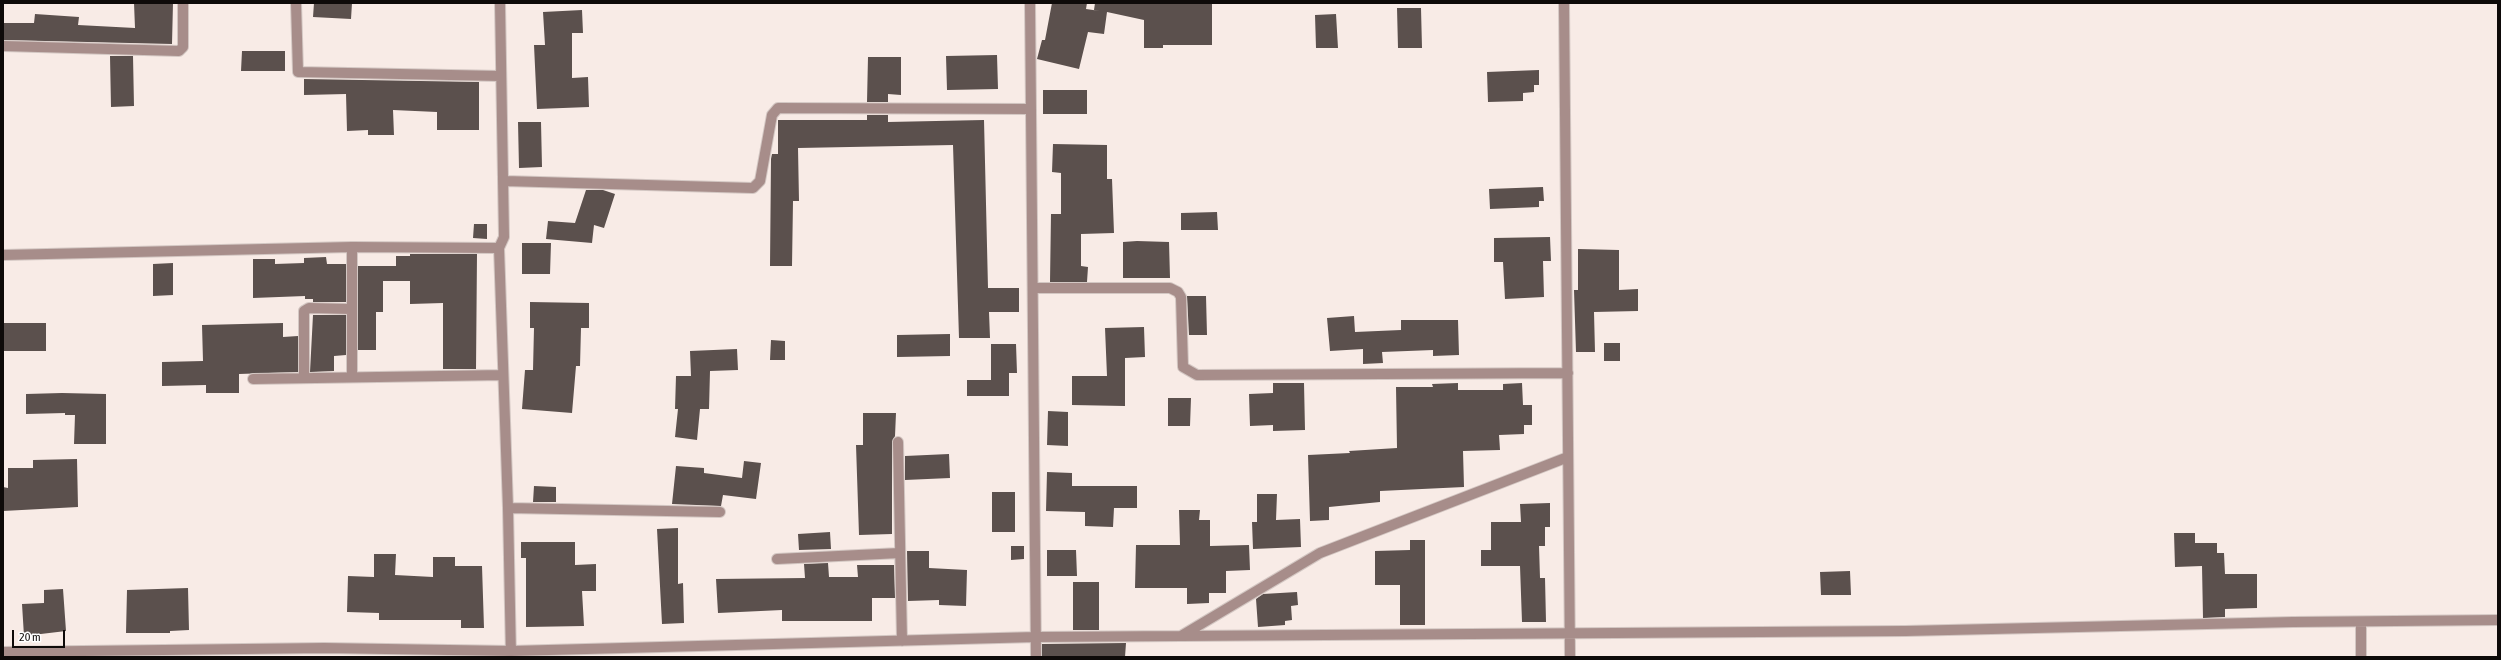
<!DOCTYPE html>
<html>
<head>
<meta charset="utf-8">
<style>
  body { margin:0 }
  #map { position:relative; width:2501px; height:660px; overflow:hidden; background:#f8ebe6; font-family:"Asap Condensed",sans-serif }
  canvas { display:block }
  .frame { position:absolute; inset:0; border:4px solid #0e0a09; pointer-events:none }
  .scale { position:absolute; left:12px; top:630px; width:53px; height:18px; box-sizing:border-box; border:2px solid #0e0a09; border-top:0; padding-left:5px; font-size:12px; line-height:14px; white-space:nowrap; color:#0e0a09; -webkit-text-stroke:3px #fff; paint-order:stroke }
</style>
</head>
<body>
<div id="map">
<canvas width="2501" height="660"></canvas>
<div class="frame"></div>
<div class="scale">20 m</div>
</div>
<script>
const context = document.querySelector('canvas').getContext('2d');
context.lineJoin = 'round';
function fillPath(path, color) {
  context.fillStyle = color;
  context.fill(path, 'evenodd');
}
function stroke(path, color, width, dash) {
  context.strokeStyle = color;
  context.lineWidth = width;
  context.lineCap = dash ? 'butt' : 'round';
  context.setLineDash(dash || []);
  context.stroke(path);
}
fillPath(new Path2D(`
  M134 3H173L172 44 3 40V23H34L35 14 79 17 78 25 135 28Z
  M314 3H352L351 19 313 17Z
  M1052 3H1087L1086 9 1100 11 1094 10 1095 3H1212V45H1163V48H1144V20L1107 12 1104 34 1088 32 1079 69 1037 59 1042 40H1045Z
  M1397 8H1421L1422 48H1398Z
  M582 10 583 33H572V78L588 77 589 107 537 109 534 45H545L543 12Z
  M1336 14 1338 48H1316L1315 15Z
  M242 51H285V71H241Z
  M997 55 998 89 947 90 946 56Z
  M110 56H133L134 106 111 107Z
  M868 57H901V95L888 94V102H867Z
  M1539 70V85H1534V92L1523 93V101L1488 102 1487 72Z
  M304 79 479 82V130H437V112L393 110 394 135H368V130L347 131 346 94 304 95Z
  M1043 90H1087V114H1043Z
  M867 115H888V122L984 120 988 288H1019V312H989L990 338H959L953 145 798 148 799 201H793L792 266H770L771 159 772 154H778V120H867Z
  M518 122H541L542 167 519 168Z
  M1053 144 1107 145V179H1112L1114 233 1081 234V266L1088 267 1087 282H1050L1051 214H1061V173L1052 172Z
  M1543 187 1544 201H1539V207L1490 209 1489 189Z
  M586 190H603L615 194 604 228 594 225 592 243 546 239 548 221 575 223Z
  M1217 212 1218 230H1181V213Z
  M474 224H487V239L473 238Z
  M1550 237 1551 261H1543L1544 297 1505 299 1503 262H1494V238Z
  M1137 241 1169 242 1170 278H1123V242Z
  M522 243H551L550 274H522Z
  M1578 249 1619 250V290L1638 289V311L1594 312 1595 352H1576L1574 290H1578Z
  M410 254H477L476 369H443V303L410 304V281H383V312H376V350H358V266H396V256H410Z
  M326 257 327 264H346V302H313V299H305V296L253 298V259H275V264L304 263V258Z
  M173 263V295L153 296V264Z
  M1187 296H1206L1207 335H1189Z
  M530 302 589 303V328H581L580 366H576L572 413 522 409 525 370H533L534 328H530Z
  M313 315H346V355L334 356V371L310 372Z
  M1354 316 1355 332 1401 330V320H1458L1459 355 1433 356V350L1382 352 1383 363 1363 364V349L1330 351 1327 318Z
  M3 323H46V351H3Z
  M283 323V337L298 336V372L239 374V393H206V385L162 386V362L203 361 202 325Z
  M1144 327 1145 357 1125 358V406L1072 405V376H1107L1105 328Z
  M950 334V356L897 357V335Z
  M771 340 785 341V360H770Z
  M1604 343H1620V361H1604Z
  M991 344H1016L1017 373H1009V396H967V380H991Z
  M737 349 738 370 710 371 709 409H700L697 440 675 437 678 409H675L676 376H691L690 351Z
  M1273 383H1304L1305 430 1273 431V425L1250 426 1249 394 1273 393Z
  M1458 383V390H1503V384L1522 383 1523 405H1532V425H1524V434L1499 435 1500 450 1463 451 1464 487 1380 491V502L1329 507V520L1310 521 1308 455 1350 453 1349 451 1397 448 1396 387H1433L1432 384Z
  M62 393 106 394V444H74L75 415H65V413L26 414V394Z
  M1168 398H1191L1190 426H1168Z
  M1048 411 1068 412V446L1047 445Z
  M863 413H896L895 436 892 442V534L859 535 856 445H863Z
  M949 454 950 478 905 480V456Z
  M77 459 78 507 3 511V487L8 488V468H33V460Z
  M744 461 761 463 756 499 723 495 721 506 672 504 676 466 704 468V473L742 478Z
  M1047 472 1072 473V486H1137V508H1114L1113 527 1085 526V512L1046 511Z
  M534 486 556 487V502H533Z
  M992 492H1015V532H992Z
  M1257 494H1277L1276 520 1300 519 1301 547 1253 549 1252 522H1257Z
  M1550 503V527H1545V546H1539L1540 578H1545L1546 622H1522L1520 566H1481V550H1491V522H1521L1520 504Z
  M1179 510H1200L1199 520H1210V546L1249 545 1250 570 1226 571V593H1209V603L1187 604V588H1135L1136 545H1180Z
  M678 528V584L683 583 684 623 662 624 657 529Z
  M830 532 831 549 799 550 798 534Z
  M2174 533H2195V543H2217V553H2224L2225 574H2257V608L2225 609V617L2203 618 2202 566 2175 567Z
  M1410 540H1425V625H1400V585H1375V551L1410 550Z
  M521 542H575V565L596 564V591H582L584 626 526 627V558H521Z
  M1011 546H1024V559L1011 560Z
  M1047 550H1076L1077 576H1047Z
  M907 551H929V568L967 570 966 606 939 605V600L908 601Z
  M374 554H396L395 575 433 577V557H455V566H482L484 628H461V620H379V613L347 612 348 576 374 577Z
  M828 563 829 577H858L857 565H894L895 598H872V621H782V610L718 613 716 579 805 578 804 564Z
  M1850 571 1851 595H1821L1820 572Z
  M1073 582H1099V630H1073Z
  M188 588 189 630 170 631V633H126L127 590Z
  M63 589 66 631 24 636 22 604 44 603V590Z
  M1297 592 1298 605 1291 606 1292 620 1285 621V625L1258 627 1256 599 1263 594Z
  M1126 643 1125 657H1042V644Z`), '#5b504d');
const minor = new Path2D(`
  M296 3 298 72 501 76
  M500 3 504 237 499 248 508 508 511 657
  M1030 3 1036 657
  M1564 3 1570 657
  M3 46 179 51 183 47V3
  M504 181 753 188 760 181 772 115 778 108 1031 109
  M3 255 352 247 499 248
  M1033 288H1170L1178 292 1181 297 1183 367 1197 375 1568 373
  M352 377V247
  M304 378V311L309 308 351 309
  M253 379 503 375
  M898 442 902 641
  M508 508 720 512
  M777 559 900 553
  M1181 636 1320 553 1568 457
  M3 652 324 648 511 651 1036 637 1905 631 2293 622 2498 620
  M2361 657V622`);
stroke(minor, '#d3c7c3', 12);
stroke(minor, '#a78d8a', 10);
</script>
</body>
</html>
